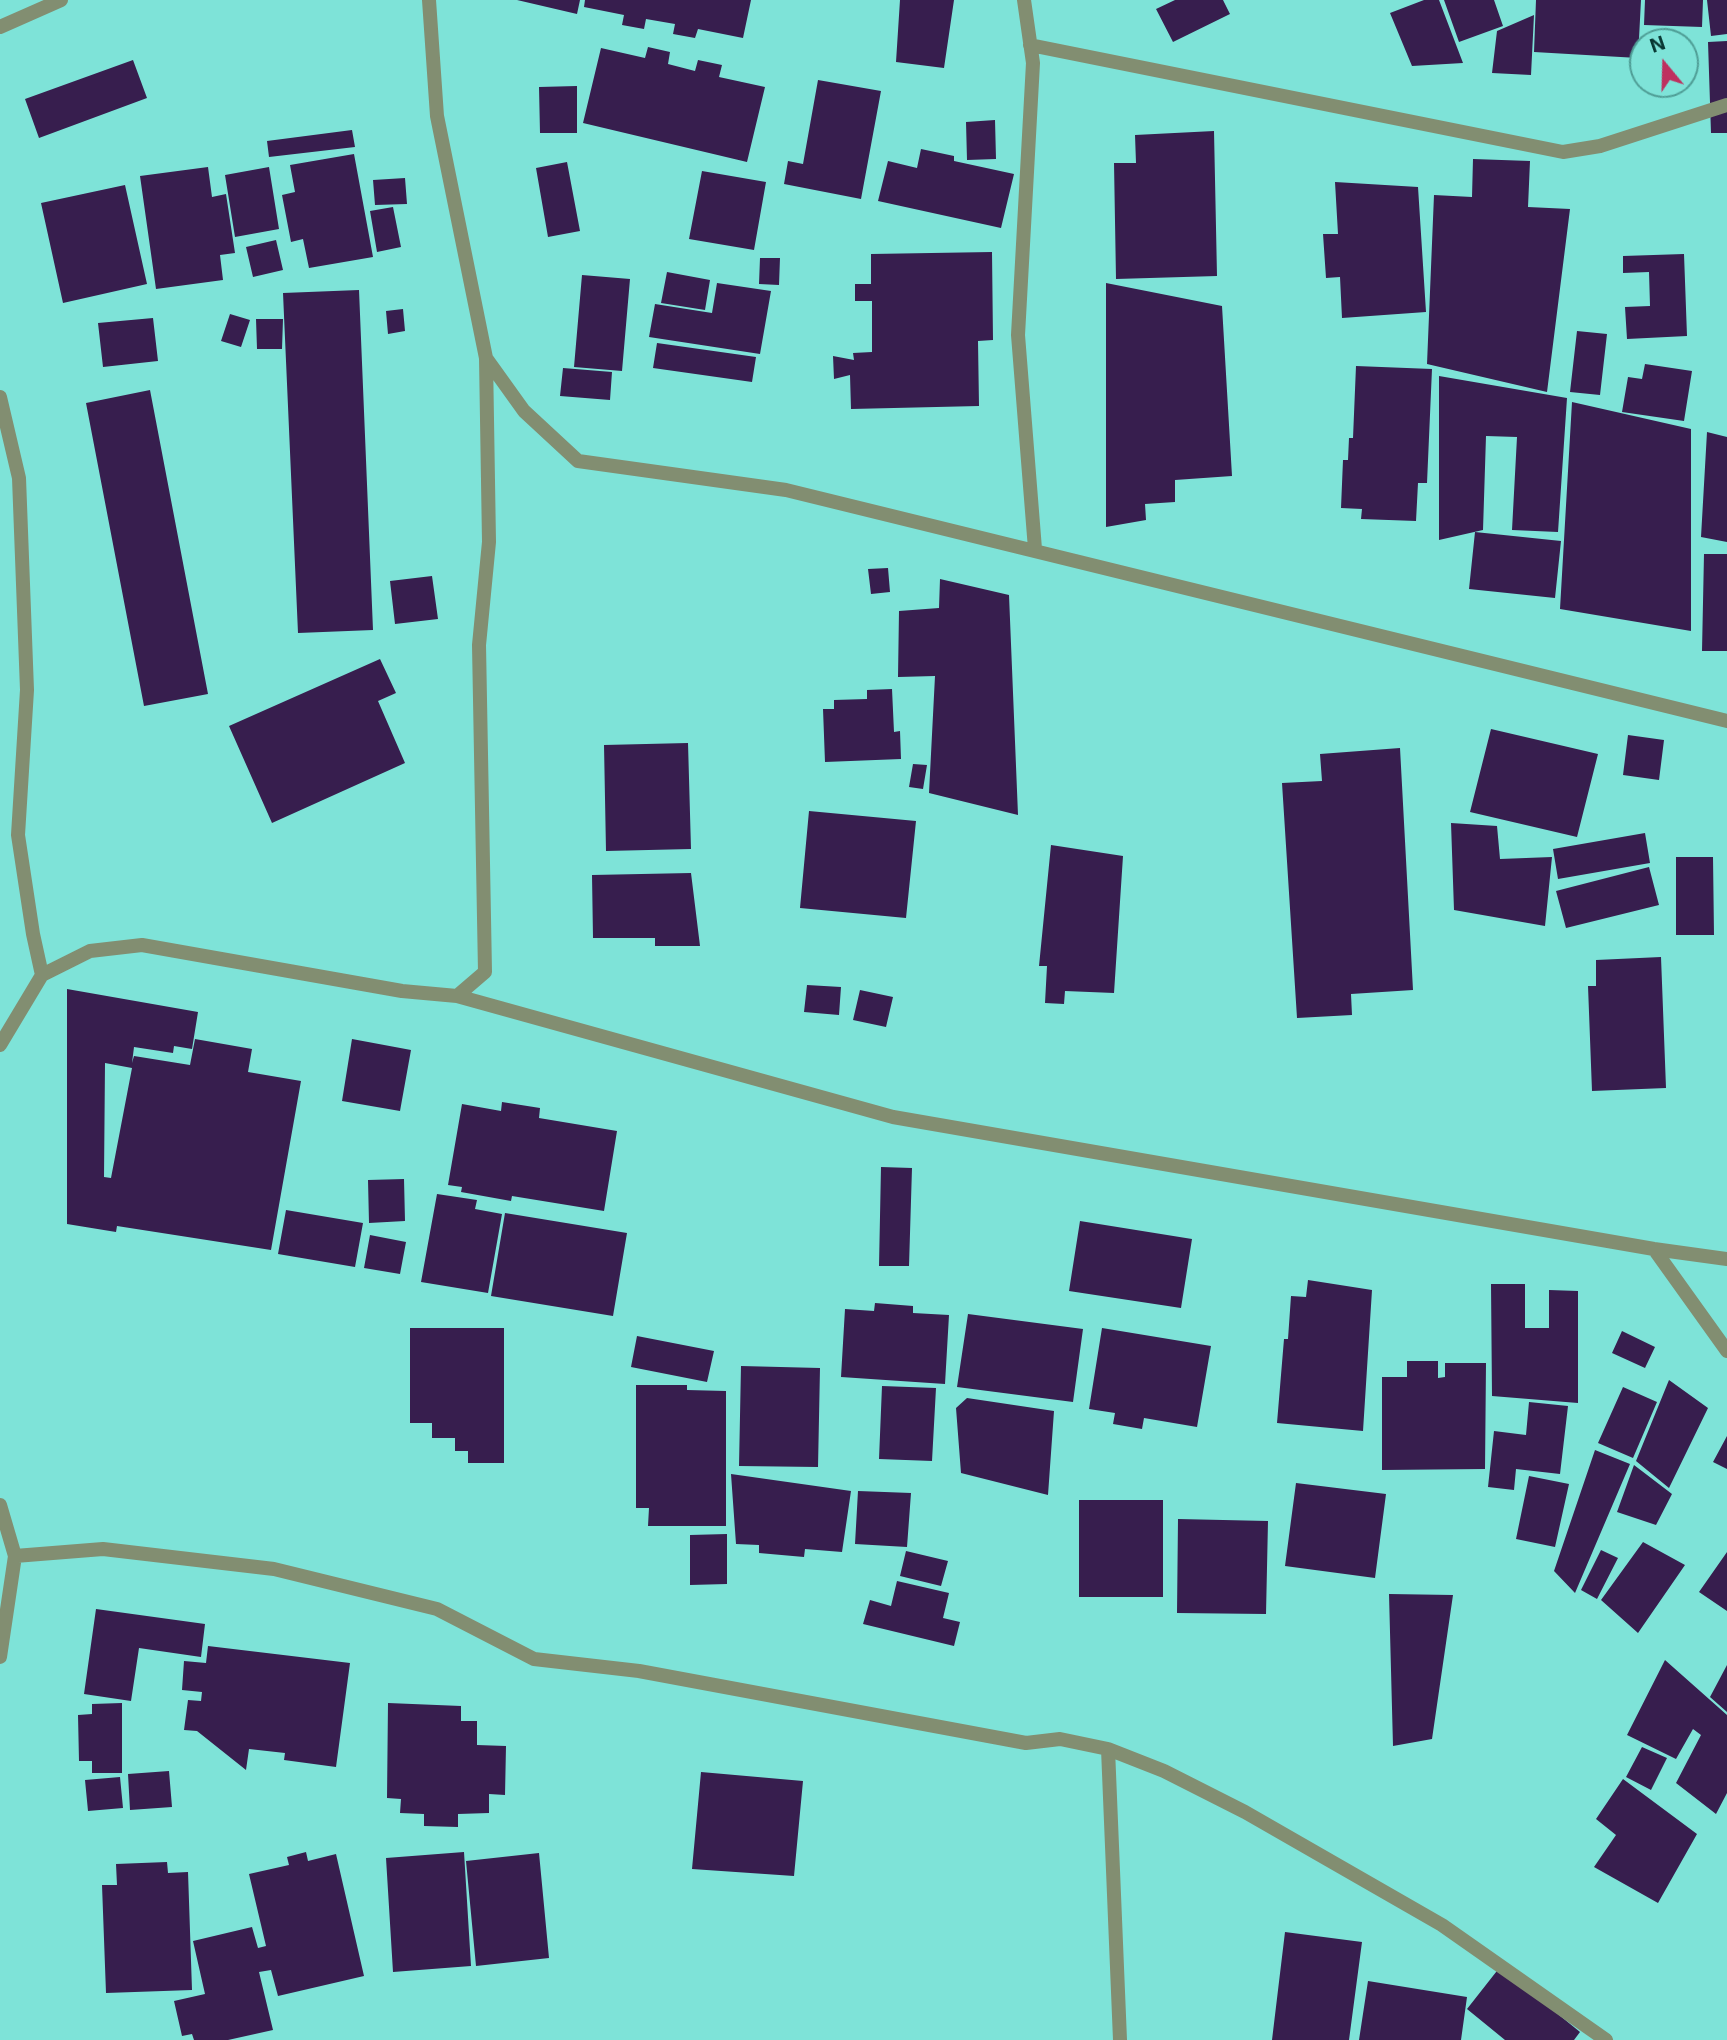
<!DOCTYPE html>
<html>
<head>
<meta charset="utf-8">
<style>
  body { margin:0 }
  #map { position:relative; width:1727px; height:2040px; overflow:hidden; background:#7ee3d8; font-family:Inter,sans-serif }
  canvas { display:block }
  .north { position:absolute; left:1629px; top:28px; width:70px; height:70px; box-sizing:border-box; background:#7ee3d8; border:2px solid #4f9e96; border-radius:50%; rotate:341deg; font-size:19px; font-weight:700; line-height:28px; text-align:center; color:#083732 }
  .north::after { content:''; display:block; margin:auto; width:24px; height:32px; background:#be305f; clip-path:polygon(50% 0,100% 100%,50% 72%,0 100%) }
</style>
</head>
<body>
<div id="map">
<canvas width="1727" height="2040"></canvas>
<div class="north">N</div>
</div>
<script>
const context = document.querySelector('canvas').getContext('2d');
context.lineJoin = 'round';
function fillPath(path, color) {
  context.fillStyle = color;
  context.fill(path, 'evenodd');
}
function stroke(path, color, width, dash) {
  context.strokeStyle = color;
  context.lineWidth = width;
  context.lineCap = dash ? 'butt' : 'round';
  context.setLineDash(dash || []);
  context.stroke(path);
}
fillPath(new Path2D(`
  M517 0H580L577 14Z
  M585 0H751L743 38 698 29 695 38 673 34 675 24 646 19 644 29 622 25 624 15 584 7Z
  M900 0H954L944 68 896 62Z
  M1175 0H1223L1230 14 1173 42 1156 9Z
  M1424 0H1439L1463 63 1412 66 1390 13Z
  M1444 0H1494L1503 26 1459 42Z
  M1536 0H1641L1638 58 1534 52Z
  M1645 0H1703L1702 27 1644 25Z
  M1707 0H1727V34L1711 36Z
  M1534 15 1531 75 1492 73 1497 31Z
  M1727 41V133H1711L1708 42Z
  M648 47 670 52 668 64 695 71 698 60 722 65 719 77 765 87 747 162 583 123 601 48 645 58Z
  M133 60 147 98 39 138 25 99Z
  M818 80 881 91 861 199 784 184 788 161 803 164Z
  M577 86V133H540L539 87Z
  M995 120 996 159 967 160 966 122Z
  M352 130 355 147 269 157 267 141Z
  M1214 131 1217 276 1116 279 1114 163H1136L1135 135Z
  M921 149 954 156V161L1014 174 1001 228 878 201 888 161 917 168Z
  M354 154 373 257 309 268 303 239 291 242 282 195 295 192 290 165Z
  M1473 159 1530 161 1528 207 1570 209 1547 392 1427 364 1434 195 1472 197Z
  M567 162 580 231 548 237 536 168Z
  M208 167 212 197 226 194 235 253 220 255 223 280 156 289 140 176Z
  M269 167 279 229 235 237 225 175Z
  M702 171 766 182 754 250 689 239Z
  M405 178 407 204 375 205 373 180Z
  M1335 182 1418 187 1426 312 1342 318 1340 277 1326 278 1323 234H1338Z
  M125 185 147 284 63 303 41 203Z
  M393 207 401 247 377 252 370 211Z
  M276 240 283 270 253 277 246 247Z
  M992 252 993 340 978 341 979 406 851 409 850 375 834 379 833 356 854 360 853 353 872 352V301H855V284H871V254Z
  M1684 254 1687 336 1627 339 1625 307 1650 306 1649 272 1623 273V256Z
  M760 258H780L779 285 759 284Z
  M667 272 710 280 705 310 661 303Z
  M582 275 630 279 622 371 574 367Z
  M717 283 771 291 760 354 649 337 655 304 712 313Z
  M1106 283 1222 306 1232 476 1175 480V502L1145 504 1146 520 1106 527Z
  M359 290 373 630 298 633 283 293Z
  M403 309 405 331 388 334 386 311Z
  M230 314 250 320 241 347 221 341Z
  M153 318 158 361 103 367 98 323Z
  M256 319H283L282 349H257Z
  M1577 331 1607 334 1600 395 1570 392Z
  M657 343 756 357 752 382 653 368Z
  M1645 364 1692 371 1684 421 1622 412 1628 377 1642 379Z
  M1356 366 1432 369 1427 483H1418L1416 521 1361 519 1362 509 1341 508 1343 460H1348L1349 438H1353Z
  M563 368 612 372 610 400 560 396Z
  M1439 376 1567 398 1558 532 1512 530 1517 437 1486 436 1483 530 1439 540Z
  M150 390 208 694 144 706 86 403Z
  M1572 402 1691 429V631L1560 609Z
  M1707 432 1727 437V542L1701 537Z
  M1475 532 1561 541 1555 598 1469 589Z
  M1704 554H1727V651H1702Z
  M888 568 890 592 871 594 868 569Z
  M432 576 438 619 395 624 390 581Z
  M940 579 1009 595 1018 815 929 793 935 676 898 677 899 611 939 608Z
  M380 659 396 693 378 701 405 763 272 823 229 726Z
  M892 689 894 732 900 731 901 759 825 762 823 709H834V700L867 699V690Z
  M1491 729 1598 754 1577 837 1470 812Z
  M1628 735 1664 740 1659 780 1623 775Z
  M688 743 691 849 606 851 604 745Z
  M1400 748 1413 990 1351 994 1352 1015 1297 1018 1282 783 1322 781 1320 754Z
  M913 764 927 765 923 789 909 787Z
  M809 811 916 821 906 918 800 908Z
  M1451 823 1497 826 1500 859 1552 857 1545 926 1454 910Z
  M1645 833 1650 863 1558 879 1553 849Z
  M1051 845 1123 856 1114 993 1065 991 1064 1004 1045 1003 1047 966H1039Z
  M1676 857H1713L1714 935H1676Z
  M1649 867 1659 905 1566 928 1556 891Z
  M691 873 700 946H655V938H593L592 875Z
  M1661 957 1666 1088 1592 1091 1588 986H1596V960Z
  M807 985 841 987 839 1015 804 1012Z
  M67 989 198 1012 192 1049 174 1046 173 1053 134 1047 132 1063 134 1056 190 1065 195 1039 252 1049 248 1072 301 1081 271 1250 117 1226 116 1232 67 1224ZM105 1063 132 1068 111 1178 104 1177Z
  M860 990 893 997 886 1027 853 1020Z
  M352 1039 411 1050 400 1111 342 1101Z
  M502 1102 540 1108 539 1118 617 1131 604 1211 512 1196 511 1201 461 1192 462 1187 448 1185 462 1104 501 1111Z
  M881 1167 912 1168 909 1266H879Z
  M404 1179 405 1221 369 1223 368 1180Z
  M437 1194 477 1200 475 1209 502 1214 488 1293 421 1282Z
  M286 1210 363 1223 355 1267 278 1254Z
  M505 1213 627 1233 613 1316 491 1296Z
  M1080 1221 1192 1239 1181 1308 1069 1291Z
  M370 1235 406 1242 400 1274 364 1268Z
  M1308 1280 1372 1290 1363 1431 1277 1423 1284 1339H1288L1291 1296 1306 1297Z
  M1491 1284H1525V1328H1549V1290L1578 1291V1403L1492 1396Z
  M875 1303 913 1306V1313L949 1315 945 1384 841 1377 845 1309 874 1311Z
  M968 1314 1083 1329 1073 1402 957 1387Z
  M410 1328H504V1463H468V1451H455V1438H432V1423H410Z
  M1102 1328 1211 1346 1197 1427 1144 1418 1142 1429 1113 1424 1115 1413 1089 1409Z
  M1622 1331 1655 1347 1645 1368 1612 1353Z
  M637 1336 714 1351 707 1382 631 1367Z
  M1407 1361H1438V1378L1445 1377V1363H1486L1485 1469 1382 1470V1377H1407Z
  M741 1366 820 1368 818 1467 739 1466Z
  M1669 1380 1708 1408 1669 1488 1636 1461Z
  M636 1385H687V1390L726 1391V1526H648L649 1508H636Z
  M882 1386 936 1388 932 1461 879 1459Z
  M1623 1387 1657 1402 1633 1458 1598 1443Z
  M967 1398 1054 1411 1048 1495 961 1473 956 1408Z
  M1529 1402 1568 1406 1560 1474 1516 1469 1514 1490 1488 1487 1494 1431 1526 1435Z
  M1727 1436V1469L1713 1462Z
  M1595 1450 1630 1464 1575 1593 1554 1571Z
  M1634 1465 1672 1494 1656 1525 1617 1512Z
  M731 1474 851 1491 842 1552 805 1549 804 1557 759 1553V1545L736 1544Z
  M1529 1476 1569 1484 1555 1547 1516 1539Z
  M1296 1483 1386 1494 1375 1578 1285 1566Z
  M858 1491 911 1493 907 1547 855 1544Z
  M1079 1500H1163V1597H1079Z
  M1178 1519 1268 1521 1266 1614 1177 1613Z
  M727 1534V1584L690 1585V1535Z
  M1643 1542 1685 1565 1638 1633 1601 1600Z
  M1601 1550 1618 1558 1597 1599 1581 1590Z
  M906 1551 948 1561 941 1586 900 1576Z
  M1727 1552V1611L1699 1592Z
  M897 1581 949 1593 943 1618 960 1622 954 1646 863 1624 870 1600 891 1606Z
  M1389 1594 1453 1595 1432 1739 1393 1746Z
  M96 1609 205 1624 201 1657 139 1648 131 1701 84 1694Z
  M208 1646 350 1663 336 1767 284 1760 285 1753 249 1749 246 1770 197 1731 184 1730 188 1700 201 1701 202 1692 182 1690 184 1661 206 1663Z
  M1665 1660 1727 1715V1793L1716 1814 1676 1783 1701 1735 1693 1729 1676 1759 1627 1735Z
  M1727 1665V1712L1710 1697Z
  M122 1703V1773H92V1761H79L78 1715 92 1714V1704Z
  M388 1703 461 1706V1721H477V1745L506 1746 505 1795 489 1794V1813L458 1814V1827L424 1826V1814L400 1813 401 1799 387 1798Z
  M1642 1747 1667 1758 1651 1790 1626 1777Z
  M169 1771 172 1807 130 1810 128 1774Z
  M701 1772 803 1781 794 1876 692 1869Z
  M120 1777 123 1808 88 1811 85 1780Z
  M1623 1779 1697 1834 1658 1903 1594 1867 1616 1835 1596 1819Z
  M306 1852 308 1861 336 1854 364 1976 278 1996 271 1970 259 1972 273 2030 228 2040H194L192 2034 182 2036 174 2001 205 1994 193 1941 252 1927 258 1948 266 1946 249 1874 289 1865 287 1857Z
  M464 1852 471 1966 393 1972 386 1858Z
  M539 1853 549 1958 476 1966 466 1861Z
  M167 1862 168 1873 188 1872 192 1990 106 1993 102 1885H117L116 1864Z
  M1285 1932 1362 1942 1349 2040H1272Z
  M1500 1967 1580 2032 1574 2040H1505L1467 2009Z
  M1368 1981 1467 1997 1461 2040H1359Z`), '#371e4e');
stroke(new Path2D(`
  M1024 0 1033 63 1018 335 1035 549
  M0 27 61 0
  M1030 45 1563 152 1600 146 1727 105
  M486 358 524 411 578 461 786 490 1727 721
  M0 397 19 478 27 690 18 835 33 934 42 975
  M457 996 893 1117 1654 1249 1727 1259
  M0 1045 42 975 90 951 142 945 402 991 457 996 485 972 479 645 489 542 486 358 437 116 429 0
  M1654 1249 1727 1351
  M0 1505 15 1556 0 1657
  M15 1556 103 1549 274 1569 437 1609 534 1659 639 1671 1026 1743 1060 1739 1108 1749 1164 1771 1245 1812 1442 1925 1606 2040
  M1108 1749 1120 2040`), '#828e71', 14);
</script>
</body>
</html>
